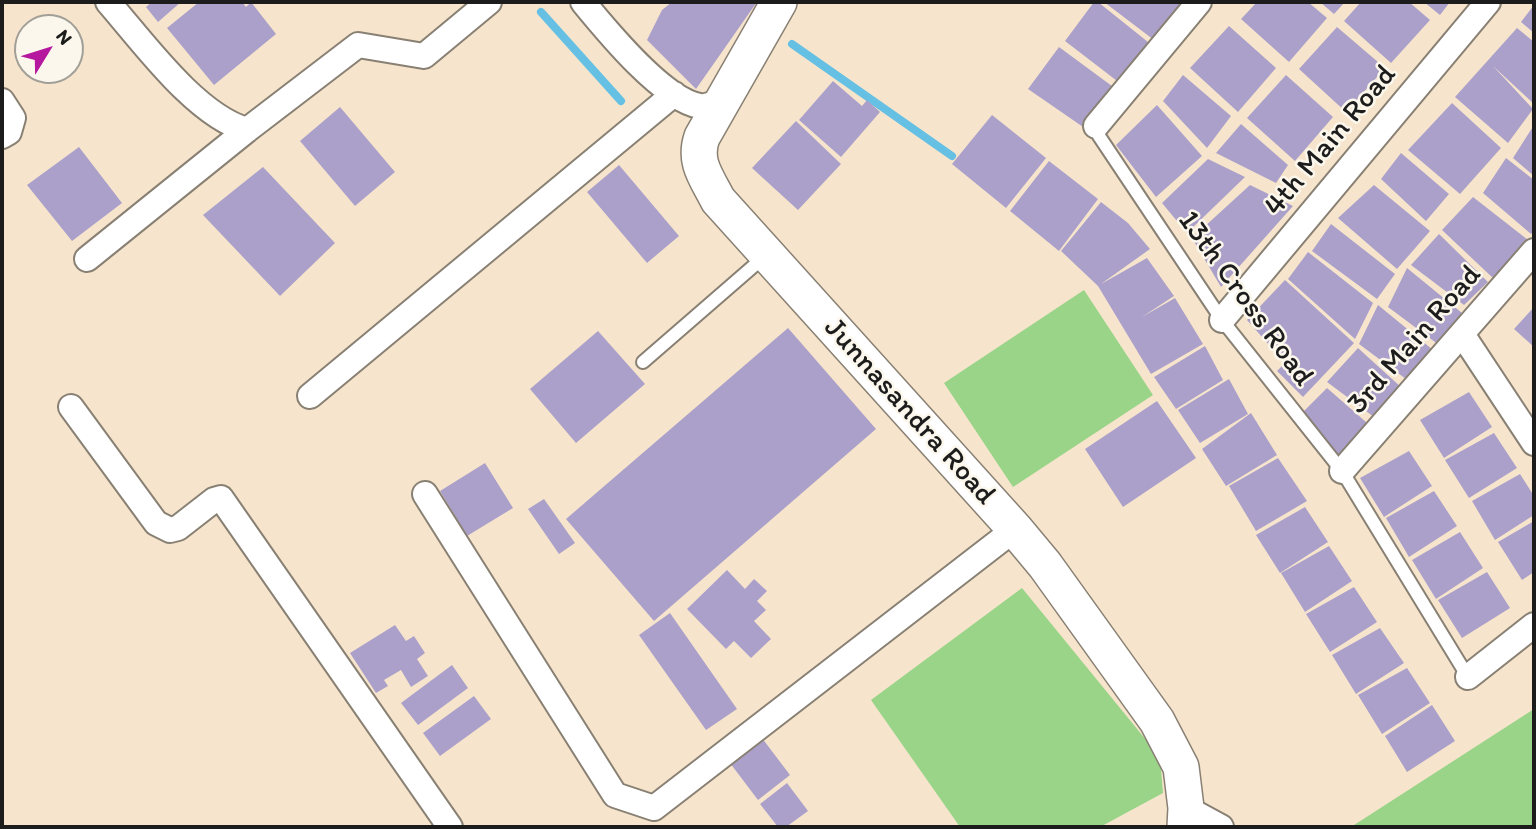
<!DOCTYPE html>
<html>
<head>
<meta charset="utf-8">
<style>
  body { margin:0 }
  #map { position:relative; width:1536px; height:829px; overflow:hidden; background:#f6e5cc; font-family:Itim,sans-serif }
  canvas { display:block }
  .frame { position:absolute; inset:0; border:4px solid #1c1c1c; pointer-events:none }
  .north { position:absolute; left:14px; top:14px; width:70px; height:70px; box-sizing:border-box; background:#fbf7ec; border:2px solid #a29f99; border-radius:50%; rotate:52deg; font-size:19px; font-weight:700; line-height:28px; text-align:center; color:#1c1c1c }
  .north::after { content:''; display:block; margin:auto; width:24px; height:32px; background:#b5179e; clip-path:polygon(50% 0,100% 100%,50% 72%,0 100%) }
</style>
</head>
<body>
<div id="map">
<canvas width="1536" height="829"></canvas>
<div class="frame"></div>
<div class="north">N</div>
</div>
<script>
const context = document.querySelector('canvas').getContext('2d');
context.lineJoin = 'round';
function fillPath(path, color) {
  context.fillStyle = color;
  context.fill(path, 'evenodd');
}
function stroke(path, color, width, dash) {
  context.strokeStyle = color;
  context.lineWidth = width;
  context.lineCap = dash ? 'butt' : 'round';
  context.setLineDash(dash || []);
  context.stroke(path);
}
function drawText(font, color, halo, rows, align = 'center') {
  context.font = font + ' Itim,sans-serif';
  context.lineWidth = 5;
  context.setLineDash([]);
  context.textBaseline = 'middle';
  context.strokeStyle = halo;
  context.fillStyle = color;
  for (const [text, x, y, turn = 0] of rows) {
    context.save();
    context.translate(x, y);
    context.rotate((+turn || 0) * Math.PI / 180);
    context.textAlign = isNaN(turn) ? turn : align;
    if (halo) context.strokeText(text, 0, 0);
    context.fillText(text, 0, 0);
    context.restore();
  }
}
fillPath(new Path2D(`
  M1084 290 1153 395 1013 487 944 383Z
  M1022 588 1160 757 1163 793 1100 827H960L871 700Z
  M1534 709V827H1351Z`), '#99d488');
stroke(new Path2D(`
  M541 12 621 101
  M792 44 952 156`), '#66c0e4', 8);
fillPath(new Path2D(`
  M152 2H181L158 22 146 7Z
  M199 2H242L246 7 251 2 276 34 214 85 167 28Z
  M672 2H702L706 4V2H757L696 89 647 40 662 10Z
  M1094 2H1098L1153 46 1121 84 1065 41Z
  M1104 2H1186L1154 40Z
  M1257 2H1308L1327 18 1289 62 1241 19Z
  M1320 2H1345L1334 14Z
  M1361 2H1409L1430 20 1391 63 1344 21Z
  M1424 2H1450L1440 15Z
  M1534 5V33L1521 22Z
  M1229 26 1276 68 1238 112 1190 68Z
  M1337 27 1385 68 1346 112 1299 69Z
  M1517 28 1534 42V104L1493 66 1533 109 1508 143 1455 97Z
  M1059 47 1116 89 1086 129 1028 89Z
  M1183 75 1231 116 1207 148 1163 101Z
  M1286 75 1333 117 1295 161 1247 118Z
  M833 81 862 106 867 100 880 112 841 157 799 120Z
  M1452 103 1501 148 1460 194 1408 150Z
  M1157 105 1202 156 1156 197 1116 145Z
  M340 107 395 172 355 206 300 141Z
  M992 115 1046 158 1006 208 952 164Z
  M796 121 841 164 798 210 752 168Z
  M1241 124 1288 165 1276 183 1216 153Z
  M1534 125V176L1513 158Z
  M79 147 122 203 72 241 27 185Z
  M1401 153 1449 194 1426 221 1381 179Z
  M1506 158 1534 180V230L1531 234 1483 193Z
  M1208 159 1245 177 1187 233 1162 203Z
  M1049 161 1098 199 1059 251 1010 211Z
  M619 165 679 236 647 263 587 192Z
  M263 167 335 243 280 296 203 215Z
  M1250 185 1293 206 1221 287 1192 238Z
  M1374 185 1430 231 1397 269 1338 218Z
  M1473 197 1528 240 1494 279 1442 230Z
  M1101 202 1128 223 1150 249 1101 284 1147 258 1174 296 1142 317 1175 298 1203 344 1151 374 1098 286 1061 251Z
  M1331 224 1395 274 1377 299 1312 251Z
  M1439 234 1488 282 1464 305 1411 265Z
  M1308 252 1373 303 1355 339 1288 279Z
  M1407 268 1462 313 1439 345 1388 307Z
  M1285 280 1354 343 1303 397 1277 371 1285 363 1247 320Z
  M1378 305 1433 350 1410 382 1359 344Z
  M1534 307V347L1514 329Z
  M788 328 876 429 654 621 566 519Z
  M598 331 645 384 576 443 530 389Z
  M1205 346 1223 380 1176 409 1154 377Z
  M1358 348 1402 388 1378 420 1327 382Z
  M1229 379 1248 414 1200 443 1178 410Z
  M1327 388 1374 429 1341 465 1301 414Z
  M1469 392 1492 427 1444 458 1420 420Z
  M1157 401 1196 458 1123 507 1085 449Z
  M1251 413 1277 455 1226 486 1202 449Z
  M1494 433 1517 468 1469 498 1445 460Z
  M1409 451 1432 486 1384 517 1360 478Z
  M1278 458 1307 501 1256 531 1229 486Z
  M485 463 513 508 467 536 440 491Z
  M1520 474 1534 496V515L1495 540 1472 501Z
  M1434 491 1457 526 1409 557 1386 518Z
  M544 499 575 543 559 554 528 509Z
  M1305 507 1328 542 1280 573 1256 535Z
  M1534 521V572L1522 580 1498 542Z
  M1460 532 1483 568 1436 599 1412 560Z
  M1329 546 1352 581 1305 612 1281 573Z
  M727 570 745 589 754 579 767 591 757 601 766 610 754 621 771 639 751 658 734 641 726 649 687 609Z
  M1487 572 1510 608 1462 638 1438 600Z
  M1354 587 1377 622 1330 652 1306 614Z
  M670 613 737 709 706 730 639 635Z
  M395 625 406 641 414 636 425 653 417 659 428 676 411 687 401 670 384 680 388 686 376 693 350 653Z
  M1380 628 1404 663 1356 694 1332 655Z
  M452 665 468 688 418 725 401 703Z
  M1407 668 1430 703 1382 734 1358 695Z
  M474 696 491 719 440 756 423 733Z
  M1432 705 1455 741 1407 772 1385 736Z
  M762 738 790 775 758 800 730 763Z
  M787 783 808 811 786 827H778L760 804Z`), '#aba0ca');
const lane = new Path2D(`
  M1096 126 1099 136 1222 320 1342 471 1468 677
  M643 362 764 257`);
const street = new Path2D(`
  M108 2C143 42 196 116 247 130
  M583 2C606 30 663 100 700 106 706 107 715 103 722 102
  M2 101 13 118 9 132 2 136
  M1096 126 1199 2
  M87 259 247 130 358 45 424 56 489 2
  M1222 320 1488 2
  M1462 334 1534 443
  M310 396 674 94
  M71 407 156 523 170 530 178 528 214 500 221 498 450 827
  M1342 471 1534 251
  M425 494 615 795 654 808
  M1468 677 1534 625
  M654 808 1015 529
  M1186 808 1221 827`);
const secondary = new Path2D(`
  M779 2 702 137C693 162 707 178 718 200L1015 529 1045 565 1157 721 1181 767 1186 808 1185 827`);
stroke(lane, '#898074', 16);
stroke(street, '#898074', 28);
stroke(secondary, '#898074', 38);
stroke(lane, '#fff', 12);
stroke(street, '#fff', 24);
stroke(secondary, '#fff', 35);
drawText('30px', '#1c1c1c', '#fbf7ec', [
  ["4th Main Road",1331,141,-50],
  ["13th Cross Road",1245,299,54],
  ["3rd Main Road",1415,340,-49],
  ["Junnasandra Road",909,412,48]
]);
</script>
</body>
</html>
